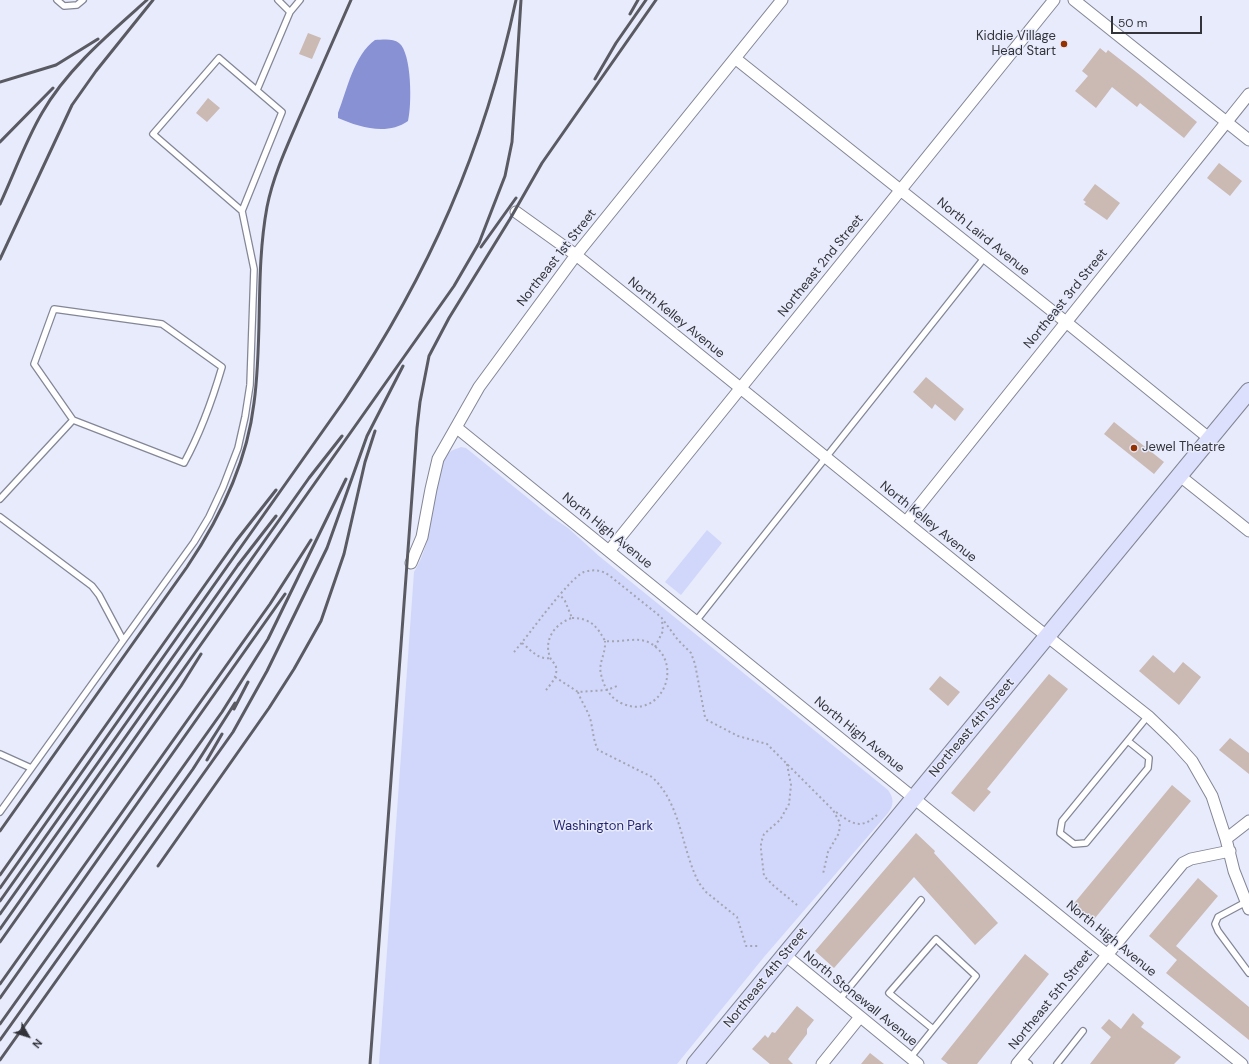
<!DOCTYPE html>
<html>
<head>
<meta charset="utf-8">
<style>
  body { margin:0 }
  #map { position:relative; width:1249px; height:1064px; overflow:hidden; background:#e8ebfc; font-family:"DM Sans",sans-serif }
  canvas { display:block }
  .north { position:absolute; left:8px; top:1016px; width:40px; height:40px; -webkit-text-stroke:3px #e8ebfc; paint-order:stroke; rotate:129deg; font-size:11px; font-weight:700; line-height:16px; text-align:center; color:#33343a }
  .north::after { content:''; display:block; margin:auto; width:14px; height:18px; background:#33343a; clip-path:polygon(50% 0,100% 100%,50% 72%,0 100%) }
  .scale { position:absolute; left:1111px; top:16px; width:91px; height:18px; box-sizing:border-box; border:2px solid #33343a; border-top:0; padding-left:5px; font-size:12px; line-height:14px; white-space:nowrap; color:#33343a; -webkit-text-stroke:3px #e8ebfc; paint-order:stroke }
</style>
</head>
<body>
<div id="map">
<canvas width="1249" height="1064"></canvas>
<div class="north">N</div>
<div class="scale">50 m</div>
</div>
<script>
const context = document.querySelector('canvas').getContext('2d');
context.lineJoin = 'round';
function fillPath(path, color) {
  context.fillStyle = color;
  context.fill(path, 'evenodd');
}
function stroke(path, color, width, dash) {
  context.strokeStyle = color;
  context.lineWidth = width;
  context.lineCap = dash ? 'butt' : 'round';
  context.setLineDash(dash || []);
  context.stroke(path);
}
function drawText(font, color, halo, rows, align = 'center') {
  context.font = font + ' "DM Sans",sans-serif';
  context.lineWidth = 3;
  context.setLineDash([]);
  context.textBaseline = 'middle';
  context.strokeStyle = halo;
  context.fillStyle = color;
  for (const [text, x, y, turn = 0] of rows) {
    context.save();
    context.translate(x, y);
    context.rotate((+turn || 0) * Math.PI / 180);
    context.textAlign = isNaN(turn) ? turn : align;
    if (halo) context.strokeText(text, 0, 0);
    context.fillText(text, 0, 0);
    context.restore();
  }
}
fillPath(new Path2D(`
  M461 447 466 448 550 516 568 528 599 556 888 790C894 798 894 805 888 813L764 957 677 1064H379L414 572C429 548 431 519 436 492 438 480 440 464 448 454 451 450 456 449 461 447Z
  M707 530 722 543 681 595 665 582Z`), '#d1d7fa');
fillPath(new Path2D(`
  M375 40C382 40 393 38 399 43 412 53 412 106 408 121 387 136 359 127 338 118V113C347 90 354 55 375 40Z`), '#8791d4');
fillPath(new Path2D(`
  M308 33 321 38 312 59 299 54Z
  M1100 48 1106 53 1108 50 1140 75 1197 122 1184 138 1140 103 1137 107 1112 87 1096 108 1075 91 1088 76 1082 71Z
  M208 98 220 108 207 122 196 113Z
  M1219 163 1242 181 1230 196 1207 178Z
  M1095 184 1120 203 1107 220 1084 204 1086 202 1083 200Z
  M926 377 964 409 955 421 935 404 932 409 913 392Z
  M1114 422 1164 462 1154 474 1104 434Z
  M1153 655 1174 673 1183 662 1201 677 1179 705 1139 671Z
  M1049 674 1068 689 987 789 991 792 974 812 951 793Z
  M940 676 960 692 948 706 929 689Z
  M1230 738 1249 753V774L1219 750Z
  M1172 785 1191 801 1091 923 1071 907Z
  M916 833 935 851 934 853 998 923 975 945 914 877 834 968 815 951Z
  M1198 878 1218 896 1176 946 1249 1007V1040L1166 973 1177 960 1149 936Z
  M1025 954 1049 974 977 1064H948L941 1059Z
  M797 1006 814 1020 807 1029V1034L788 1059 793 1064H770L752 1049 765 1035 768 1038 772 1032 775 1033Z
  M1133 1013 1144 1023 1141 1027 1181 1057 1174 1064H1090L1111 1037 1101 1028 1109 1019 1121 1029Z
  M870 1053 884 1064H861Z`), '#cbb9b3');
const service = new Path2D(`
  M57 0 64 6 77 5 83 0
  M278 0 290 12
  M219 58 282 112 242 211 153 134Z
  M257 90 290 12 300 0
  M54 309 162 324 222 367C212 401 201 432 184 463L73 420 34 364Z
  M0 499 73 420
  M0 517 92 586 99 595 123 640
  M696 621 985 257
  M1128 741 1149 758 1148 768 1086 843 1074 844 1060 833 1062 821 1148 716
  M0 754 31 768
  M0 812 194 542 209 517 223 487 238 448 245 417 250 385 254 269 242 211
  M1246 902 1218 917 1215 924 1218 931 1249 973
  M839 1000 921 900
  M910 1058 976 976 936 939 889 993 933 1029
  M1021 1058 1029 1064
  M1057 1064 1083 1031`);
const minor = new Path2D(`
  M1074 0 1249 140
  M736 59 1066 322 1210 439
  M516 212 576 255 638 305 1029 622 1148 716 1173 740 1192 761 1212 796 1226 839 1234 871 1249 909
  M457 428 1242 1064
  M1180 476 1249 531
  M906 522 1249 94
  M609 551 1054 0
  M411 563 422 537 431 489 438 459 479 387 576 255 782 0
  M1226 839 1249 821
  M785 955 918 1064
  M822 1064 860 1017
  M1017 1064 1183 863 1191 859 1230 851`);
const secondary = new Path2D(`
  M695 1064 1249 391`);
stroke(service, '#838695', 8);
stroke(minor, '#838695', 13);
stroke(secondary, '#838695', 18);
stroke(new Path2D(`
  M572 618C590 618 597 626 605 641 620 643 638 636 650 643 686 663 661 722 621 703 610 698 603 685 601 674 598 663 606 654 605 641
  M522 643C531 650 538 660 550 658
  M655 647 663 631 662 620
  M514 652C529 635 568 579 584 572 594 569 602 570 610 576L661 617 678 640 691 653 695 664 705 717 707 720 738 736 767 744 833 810 840 823 839 833 828 852 823 874
  M555 677 578 692 607 690 617 686
  M546 690C551 684 558 676 556 667 555 663 551 661 550 657 543 639 556 623 572 618L565 601 560 595
  M578 692C581 701 587 709 590 718 593 729 593 740 598 750L652 777C682 805 681 849 699 883L706 892 737 917 746 946H758
  M787 764 791 785 789 804 780 820 764 834 761 843V850L764 876 774 886 797 905
  M836 812C852 824 861 830 877 815`), '#a3a5b2', 2, [2, 3]);
stroke(service, '#fff', 5.5);
stroke(minor, '#fff', 11);
stroke(secondary, '#dde0fc', 16);
stroke(new Path2D(`
  M630 14 638 0
  M595 79 616 43 646 0
  M0 82 56 65 98 39
  M0 142 53 88
  M0 204C14 174 25 142 42 113 67 69 109 34 147 0
  M481 247 516 198
  M0 259 72 105 96 71 153 0
  M234 709 248 682
  M207 760 222 734
  M0 831 187 567C220 518 247 463 254 403 263 338 255 272 267 207 273 176 287 146 300 116 317 78 334 39 351 0
  M158 866 269 708 294 669 321 621 344 554 365 462 375 431
  M0 875 236 541 276 490
  M0 888 344 401C429 274 484 150 516 0
  M0 901 238 565 276 516
  M0 914 309 478 342 436
  M0 929 454 286 479 243 505 176 512 142 521 0
  M0 942 181 686 201 654
  M0 984 270 604 311 540
  M0 998 285 594
  M0 1024 222 712 268 639 346 479
  M0 1040 193 769 235 703
  M0 1060 233 732 267 671 327 548 367 436 403 366
  M370 1064 417 428 420 402 429 356 449 318 510 219 542 163 656 0`), '#595a62', 3);
for (const [x, y, r, color] of [
  [1064,44,4,"#953100"],
  [1134,448,4,"#953100"]
]) {
  const dot = new Path2D();
  dot.arc(x, y, r, 0, 2 * Math.PI);
  context.fillStyle = color;
  context.fill(dot);
  stroke(dot, '#e8ebfc', 1.5);
}
drawText('13px', '#33343a', '#e8ebfc', [
  ["Kiddie Village",1056,37],
  ["Head Start",1056,52],
  ["Jewel Theatre",1142,448,"left"]
], 'right');
drawText('13px', '#33343a', '#e8ebfc', [
  ["North Laird Avenue",983,237,39],
  ["Northeast 1st Street",557,258,-52],
  ["Northeast 2nd Street",821,266,-51],
  ["Northeast 3rd Street",1066,299,-51],
  ["North Kelley Avenue",676,318,39],
  ["North Kelley Avenue",928,522,39],
  ["North High Avenue",607,531,39],
  ["Northeast 4th Street",972,728,-50],
  ["North High Avenue",859,735,39],
  ["North High Avenue",1111,939,39],
  ["Northeast 4th Street",766,978,-51],
  ["North Stonewall Avenue",860,999,39],
  ["Northeast 5th Street",1051,1000,-51]
]);
drawText('13px', '#262573', '#e8ebfc', [
  ["Washington Park",603,827]
]);
</script>
</body>
</html>
